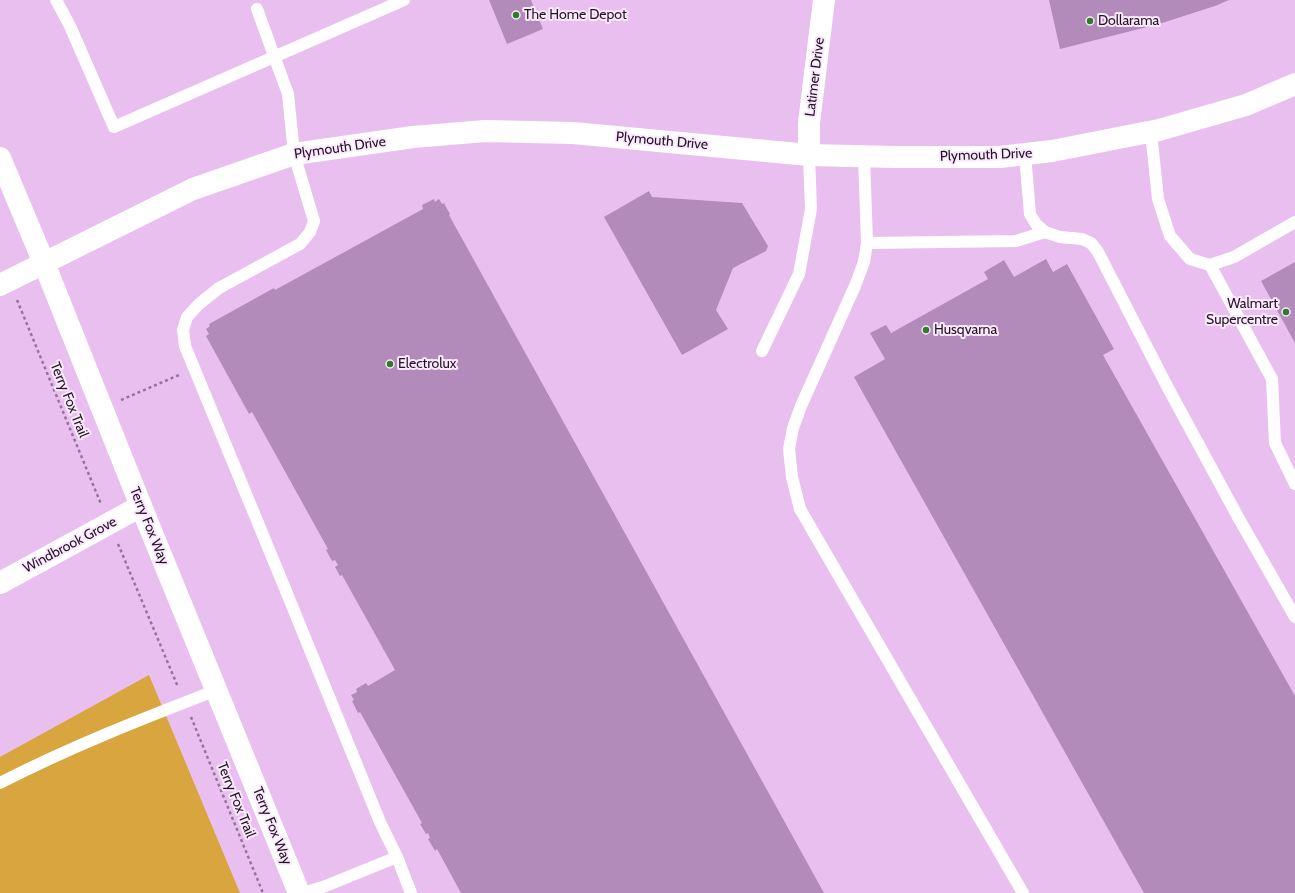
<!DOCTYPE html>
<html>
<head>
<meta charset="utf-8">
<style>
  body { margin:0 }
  canvas { display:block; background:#e9bff0 }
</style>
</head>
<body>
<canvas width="1295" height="893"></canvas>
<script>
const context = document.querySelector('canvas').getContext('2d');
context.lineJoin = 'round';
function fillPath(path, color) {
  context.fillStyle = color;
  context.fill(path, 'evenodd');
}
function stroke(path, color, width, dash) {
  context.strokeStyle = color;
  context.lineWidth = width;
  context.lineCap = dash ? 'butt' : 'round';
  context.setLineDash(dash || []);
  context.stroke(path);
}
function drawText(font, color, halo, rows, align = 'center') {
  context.font = font + ' Cabin,sans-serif';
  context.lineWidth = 4;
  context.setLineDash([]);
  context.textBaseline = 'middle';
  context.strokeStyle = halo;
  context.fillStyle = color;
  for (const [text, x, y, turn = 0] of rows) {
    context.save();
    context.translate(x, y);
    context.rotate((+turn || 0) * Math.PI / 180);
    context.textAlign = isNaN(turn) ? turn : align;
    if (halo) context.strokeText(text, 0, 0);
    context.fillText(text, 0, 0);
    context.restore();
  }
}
fillPath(new Path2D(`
  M149 675 240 893H0V757Z`), '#d8a53e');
fillPath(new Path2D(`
  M489 0H531L543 29 507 44Z
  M1049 0H1229L1215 6 1159 24 1060 49Z
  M649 191 652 197 742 203 768 246 766 251 733 268 716 310 728 329 682 355 604 217Z
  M434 199 435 202 439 199 442 204 444 203 450 214 449 215 824 893H461L437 849 435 851 428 839 430 838 428 833 426 834 420 824 422 823 360 712 358 713 352 701 354 700 351 695 357 692 356 689 366 683 368 686 395 670 342 575 340 576 335 567 338 565 335 560 332 561 326 550 328 549 252 412 249 414 206 336 209 334 206 329 210 326 209 324 274 288 275 290 423 209 422 205Z
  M1046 259 1053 272 1067 264 1114 349 1103 355 1295 696V893H1144L854 377 885 359 870 333 886 325 891 333 988 279 984 272 1004 260 1014 277Z
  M1295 262V343L1261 281Z`), '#b38bba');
stroke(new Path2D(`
  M17 300 101 504
  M121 400 179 375
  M118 544 178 687
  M191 717 263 893`), '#947599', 2.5, [3, 3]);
stroke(new Path2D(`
  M56 0 70 26 114 127 404 0
  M257 9 288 94 294 154 314 221 310 232 300 244 219 288 199 304 187 317 183 330 185 346 284 586 380 822 397 857 411 893
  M1151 132 1158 199 1170 236 1190 259 1210 265 1234 257 1295 222
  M1025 154 1030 214 1036 224 1045 232 1060 237 1082 239 1091 243 1098 252 1168 388 1238 517 1295 617
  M864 156 867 243 864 262 855 286 801 406 793 428 789 449 792 477 800 509 1023 893
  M867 243 1016 241 1045 232
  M1210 265 1272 379 1275 443 1295 484
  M762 351 799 274 811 209 809 155
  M0 783C70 747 144 718 217 690
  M303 893 323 887 397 857`), '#fff', 12);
stroke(new Path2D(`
  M809 155V123L824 0
  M0 285 193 189 294 154 413 137 485 131 573 133 809 155 896 157H1000L1052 151 1159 130 1246 105 1295 84
  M0 583 141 506`), '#fff', 22);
stroke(new Path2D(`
  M0 158 44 263 141 506 299 893`), '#fff', 22);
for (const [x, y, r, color] of [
  [516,15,4,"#2f7d27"],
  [1090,21,4,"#2f7d27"],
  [1286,312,4,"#2f7d27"],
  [926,330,4,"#2f7d27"],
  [390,364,4,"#2f7d27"]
]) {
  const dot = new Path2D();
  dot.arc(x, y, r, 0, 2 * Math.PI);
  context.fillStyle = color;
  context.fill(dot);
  stroke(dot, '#fbeafe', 1.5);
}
drawText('14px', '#231325', '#fbeafe', [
  ["The Home Depot",524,15],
  ["Dollarama",1098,21],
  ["Walmart",1278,304,"right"],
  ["Supercentre",1278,320,"right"],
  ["Husqvarna",934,330],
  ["Electrolux",398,364]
], 'left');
drawText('14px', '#231325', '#fbeafe', [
  ["Latimer Drive",815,77,-83],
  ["Plymouth Drive",662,141,5],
  ["Plymouth Drive",340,148,-8],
  ["Plymouth Drive",986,155,-2],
  ["Terry Fox Trail",69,400,68],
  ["Terry Fox Way",149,526,68],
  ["Windbrook Grove",70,545,-28],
  ["Terry Fox Trail",236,800,68],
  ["Terry Fox Way",272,826,68]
]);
</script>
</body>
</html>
